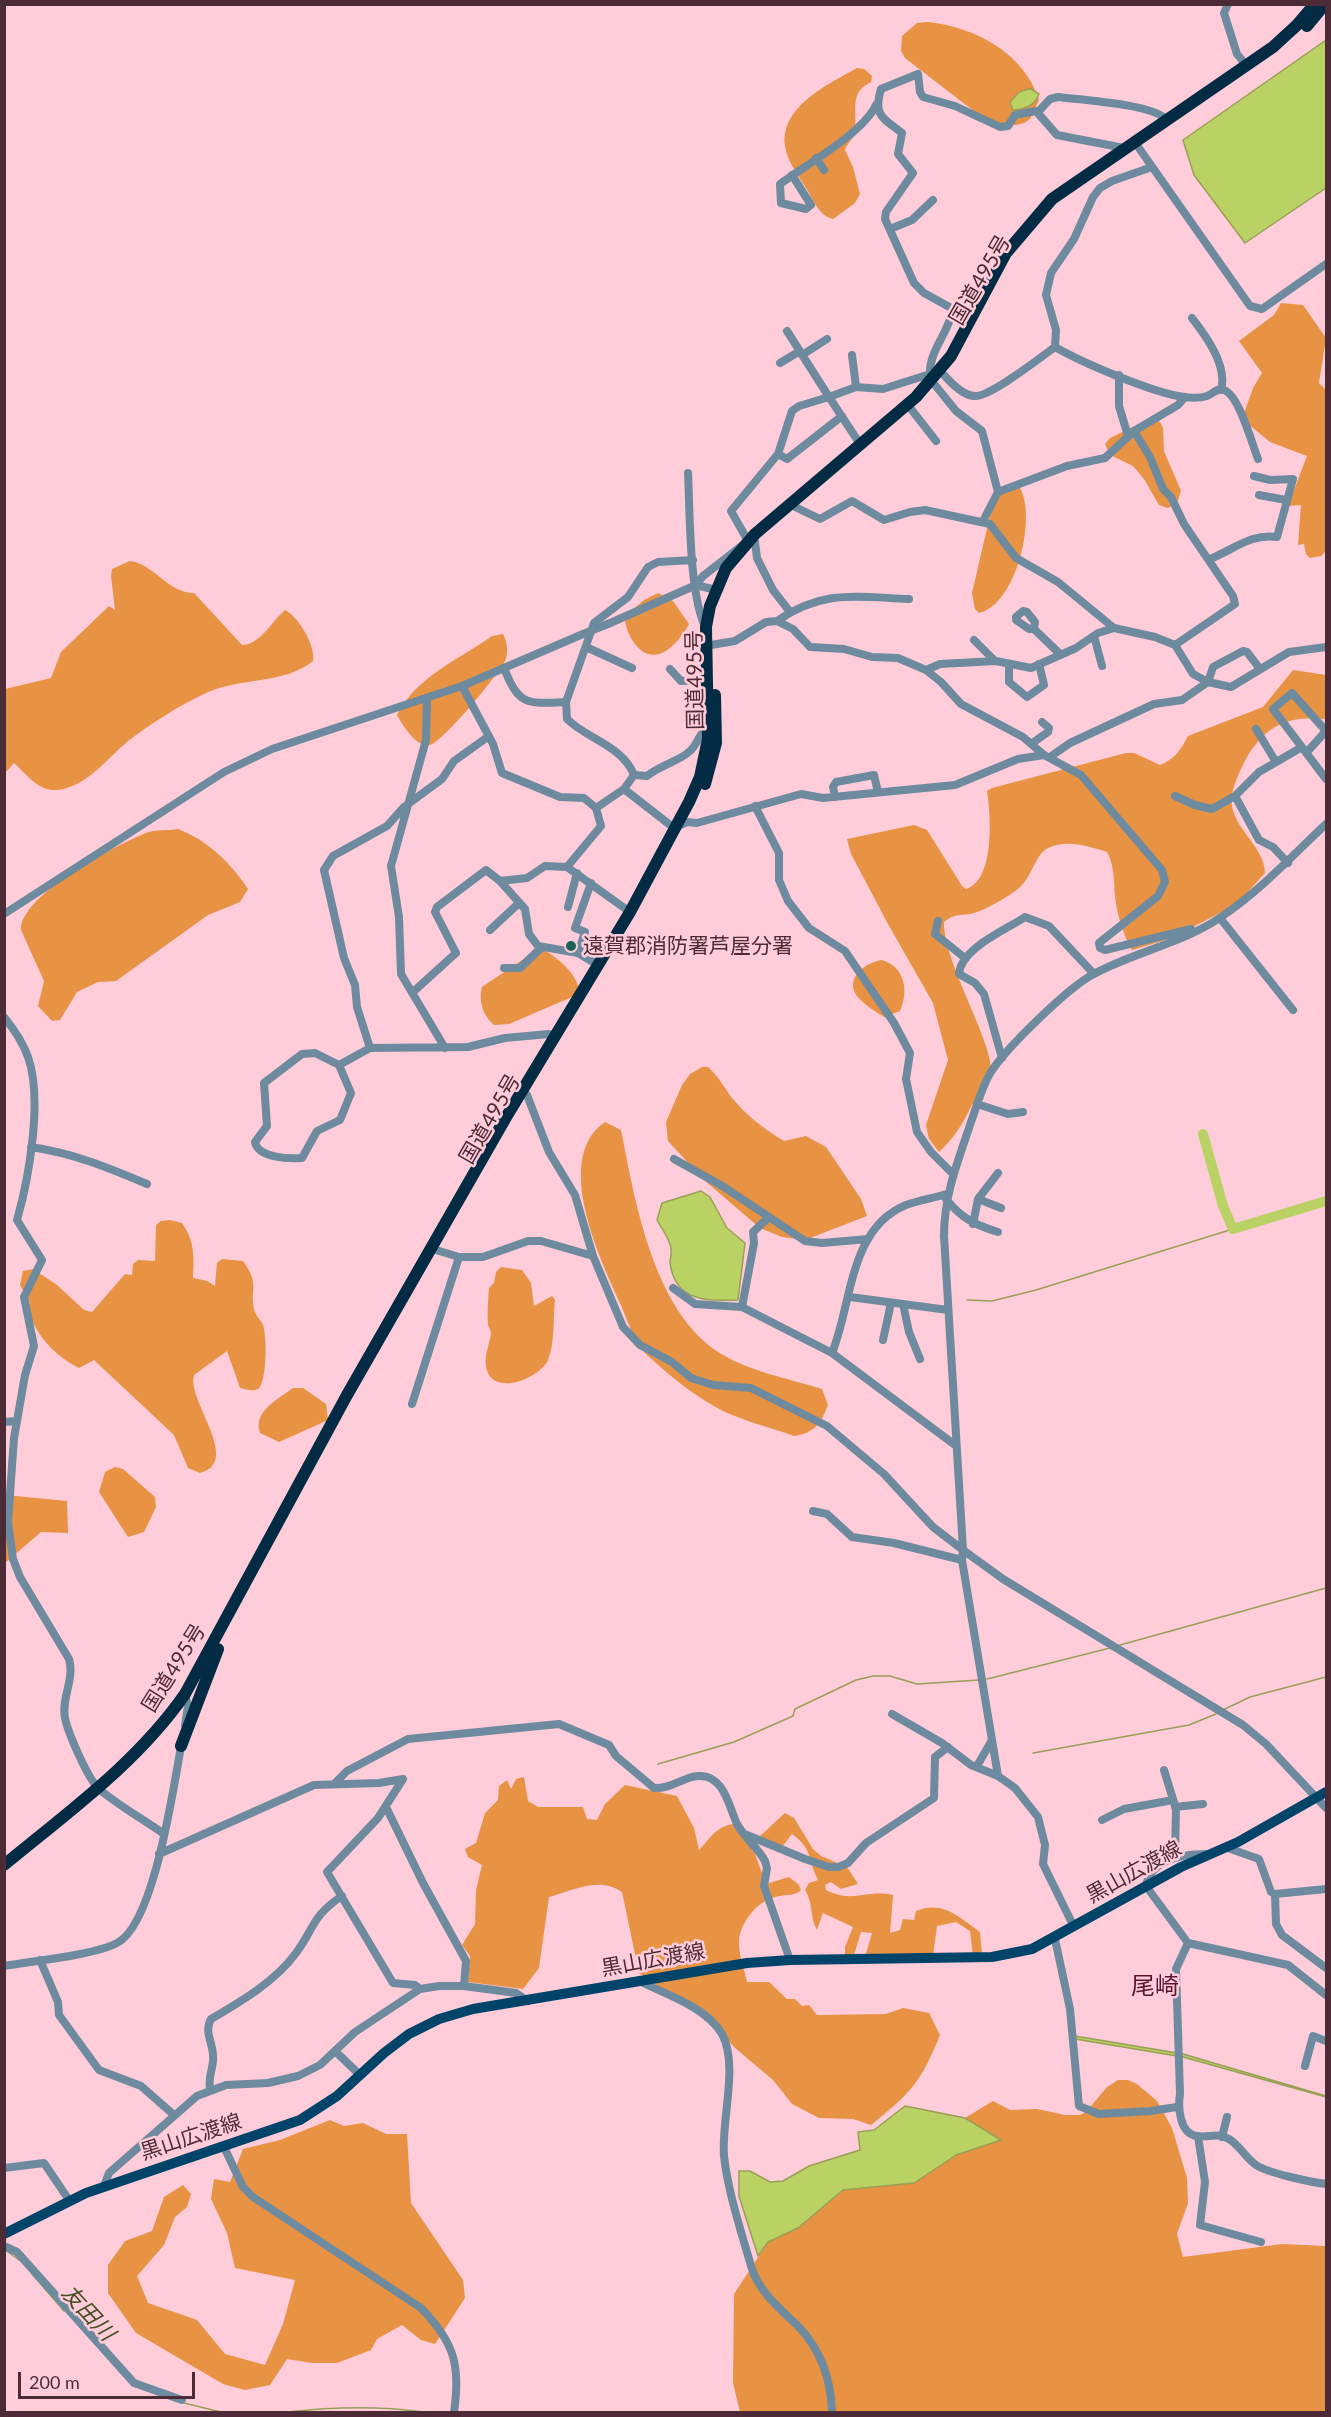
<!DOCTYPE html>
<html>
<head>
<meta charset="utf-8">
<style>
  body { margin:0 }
  #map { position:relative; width:1331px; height:2417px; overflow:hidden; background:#ffccda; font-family:Lato,sans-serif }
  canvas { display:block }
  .frame { position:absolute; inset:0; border:6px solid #4c2b36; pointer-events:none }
  .scale { position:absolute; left:18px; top:2372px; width:177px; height:27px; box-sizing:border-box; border:3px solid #4c2b36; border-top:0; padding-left:8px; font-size:18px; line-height:21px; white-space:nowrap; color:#4c2b36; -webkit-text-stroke:4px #ffccda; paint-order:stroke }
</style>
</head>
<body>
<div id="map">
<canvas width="1331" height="2417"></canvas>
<div class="frame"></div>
<div class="scale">200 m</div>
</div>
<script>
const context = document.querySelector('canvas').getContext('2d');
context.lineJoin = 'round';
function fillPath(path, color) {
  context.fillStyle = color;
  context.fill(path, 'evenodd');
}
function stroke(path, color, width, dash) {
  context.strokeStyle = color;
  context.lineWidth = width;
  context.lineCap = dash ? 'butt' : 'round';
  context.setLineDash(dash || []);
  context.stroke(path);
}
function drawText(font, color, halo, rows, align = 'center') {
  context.font = font + ' Lato,"Noto Sans JP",sans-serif';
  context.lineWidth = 5;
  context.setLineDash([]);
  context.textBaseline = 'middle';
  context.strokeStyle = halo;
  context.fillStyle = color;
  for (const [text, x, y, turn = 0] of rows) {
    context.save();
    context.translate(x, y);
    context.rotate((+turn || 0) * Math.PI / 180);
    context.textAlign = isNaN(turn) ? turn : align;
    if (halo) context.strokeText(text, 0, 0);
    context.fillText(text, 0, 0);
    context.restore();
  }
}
fillPath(new Path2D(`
  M928 22C975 27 1024 53 1039 100L1030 119 1024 123 1016 125H992L905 58 901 51 902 36 917 23Z
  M857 68 864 69 872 76 871 82C847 93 859 113 854 133 853 140 847 143 845 150L853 167 860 194 855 203 833 219C819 216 813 199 806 188 798 175 787 161 785 146 780 106 829 84 857 68Z
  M1281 303 1303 305 1326 338 1319 383 1326 390V551L1321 556 1310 558 1306 554 1304 544 1298 545 1301 505 1288 506 1307 456 1270 442 1242 419 1253 388 1262 373 1239 341 1274 315Z
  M1151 418 1160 422 1163 428 1164 451 1181 491 1177 503 1168 508 1159 505 1144 479 1133 466 1110 455 1105 444 1110 438Z
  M1020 488C1037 518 1016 605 979 613L975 609 972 593 993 503 1003 491Z
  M130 561C154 564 168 593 194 593L242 645C260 645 272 621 285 610 299 617 316 647 313 661 283 685 240 677 206 693 180 705 155 721 132 738 111 754 93 780 67 788 42 796 31 779 14 763L5 773V689L51 678 61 652 109 606 115 610 111 576 112 569Z
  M658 593 673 601 689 624C684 634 671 651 659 654 639 660 624 631 625 616L644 600Z
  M503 634C507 642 509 652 505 661 498 675 443 742 430 745 416 748 402 724 397 715 416 677 458 660 492 636Z
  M1293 670 1326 675V719C1282 714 1258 731 1240 771 1235 782 1230 795 1232 807 1238 833 1264 847 1265 873L1237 904 1172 938 1132 950C1124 936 1119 920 1116 904 1113 886 1116 868 1107 852 1088 846 1067 839 1048 848 1036 853 1032 877 1019 888 1008 897 987 909 974 913 962 916 954 913 944 922 943 964 999 1051 990 1076 986 1087 976 1097 971 1107 961 1126 955 1137 939 1152L929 1139 926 1125 948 1060 933 1003 888 924 851 854 847 839 914 825 927 830 962 886 966 889C995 880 991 816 987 791L992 788 1126 753H1134L1160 765C1174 760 1182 748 1188 736L1263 707Z
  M178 829C207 840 231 863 248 889L240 902 208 915 116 981 98 982 77 992 60 1020 52 1021 38 1006 44 981 21 930C20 895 116 845 146 833 156 829 167 831 178 829Z
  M540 948C554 954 581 976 579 994L509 1024 494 1025C483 1016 478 1000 482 987Z
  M882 960C905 967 909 991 900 1011L884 1017C875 1011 864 1005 857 996 844 978 866 962 882 960Z
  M702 1067H708C718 1076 724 1087 732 1098 747 1116 764 1129 784 1141L806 1136 826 1147 861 1199 867 1216 805 1240 782 1237 760 1228 704 1180 668 1141 666 1122 682 1085 690 1074Z
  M605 1122 621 1130C635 1201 653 1309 718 1352 750 1372 787 1378 822 1389L828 1405C821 1423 815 1433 794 1436 772 1428 747 1422 725 1412 697 1398 671 1377 648 1356 635 1344 627 1319 620 1303 600 1259 552 1158 605 1122Z
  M170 1220 182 1223C195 1242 194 1256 193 1278L207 1281 215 1286 217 1263 222 1259 243 1261C260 1285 250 1286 254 1309 255 1315 261 1320 263 1325 267 1336 267 1383 258 1389 253 1392 246 1389 240 1388L227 1351 194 1375C186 1400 243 1462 200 1473L188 1468 174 1435 94 1360 79 1368C52 1354 35 1334 27 1306L30 1303 20 1285 23 1271 33 1269 57 1285 84 1310 92 1312 125 1274 132 1275 133 1264 138 1260 155 1261 156 1225 161 1221Z
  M501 1267 522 1270 531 1283 534 1306 552 1296 555 1300C553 1319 555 1343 548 1360 540 1378 496 1396 487 1371 483 1358 489 1346 491 1334 491 1331 489 1328 488 1325 487 1313 488 1301 489 1288L494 1283 496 1272Z
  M293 1388H303L326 1404 328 1420 279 1442 260 1433C253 1411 277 1400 293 1388Z
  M115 1467 123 1469 155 1497 156 1507 144 1532 128 1537 99 1492 105 1472Z
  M5 1495 67 1501 68 1533 41 1532 5 1563Z
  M524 1777 528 1801 538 1807H583L587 1819 597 1820 605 1804 625 1785 677 1796 694 1828 699 1850C711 1838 715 1827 733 1824L755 1854 766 1884 789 1877 799 1885 801 1890C794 1897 783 1894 775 1897 765 1900 758 1905 752 1912 731 1938 740 1952 747 1982H769L787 1999H795L802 2006 809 2005 817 2015 886 2014 903 2008 929 2013 940 2035C921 2082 911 2093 871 2125L853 2119 819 2118 792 2104 773 2080 734 2047 715 2026 639 1973 622 1892C600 1876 573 1890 549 1897L539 1968 523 1989 468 1982 470 1956 462 1945 475 1924 476 1890 482 1865 468 1857 465 1849 476 1843 485 1813 498 1800 499 1786 507 1780 511 1789 516 1779Z
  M785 1813 794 1818 813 1849 821 1856 847 1867 858 1884 841 1889 831 1882 825 1885 826 1890C854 1904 865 1889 893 1895L890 1933 900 1930 903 1919 914 1920 916 1911C943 1900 959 1917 980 1932L982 1954 973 1955 970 1931 956 1922 937 1926 933 1956 865 1957 872 1933 861 1932 854 1955 845 1956V1947L853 1927 823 1913 817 1930C809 1916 814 1904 805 1890L809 1883 818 1880C807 1858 813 1849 792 1834L782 1847 759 1837Z
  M1118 2080H1128L1137 2084 1157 2101 1172 2128 1187 2178 1188 2203 1177 2234 1183 2257 1282 2244 1326 2246V2412H740L733 2383 734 2294 768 2242 798 2228 843 2190 914 2183 956 2155 1000 2140 965 2118 993 2101 1010 2110 1037 2109 1065 2115H1080L1086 2112 1107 2087Z
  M330 2120 344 2126 363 2123 386 2134H407L411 2203 463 2280 465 2298 435 2344 421 2340 402 2325 377 2339 371 2350 337 2363H312L287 2359 270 2385 245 2390 223 2384 136 2333 108 2293V2265L125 2241 152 2231 164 2197 183 2185 191 2194 187 2207 175 2217 164 2245 137 2276 148 2303 197 2320 225 2354 265 2365 283 2324 295 2280 235 2268 227 2233 211 2199 214 2179 230 2182 243 2149 280 2140Z`), '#e89244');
const water = new Path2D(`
  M1326 40V188L1245 243 1194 175 1183 140Z
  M1031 89 1039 94C1035 106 1025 109 1013 110L1010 103C1016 94 1020 90 1031 89Z
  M701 1191 710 1197 727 1228 745 1243 738 1300C707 1301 675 1302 670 1263 670 1258 672 1253 671 1249 671 1240 661 1228 657 1220L662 1203Z
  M1075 2036 1183 2054 1326 2096V2097L1183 2057 1075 2039Z
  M905 2106 965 2118 1001 2140 956 2155 914 2183 843 2190 798 2228 768 2242 758 2256 739 2196V2171H750L770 2182 783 2181 809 2166 860 2150 858 2132 874 2130Z`);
fillPath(water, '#bad163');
stroke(water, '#999f56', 1.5);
stroke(new Path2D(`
  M967 1300 992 1301 1036 1290 1233 1229
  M1120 1645 1326 1588
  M987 1679 1110 1648
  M1223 1710 1250 1697 1326 1677
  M1033 1753 1189 1725 1216 1714
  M658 1764 734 1742 793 1716 795 1709 856 1680 873 1676H890L917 1684 979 1680
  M8 2252 19 2260
  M32 2274 64 2311
  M184 2403 221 2412
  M287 2412C331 2407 380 2406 424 2412`), '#999f56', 1.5);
stroke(new Path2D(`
  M1203 1134 1223 1206 1233 1229 1326 1201`), '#bad163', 10);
stroke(new Path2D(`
  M1228 4 1224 13 1237 54 1246 65
  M1039 111 1050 99 1058 97C1082 100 1151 104 1166 119
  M1134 141 1250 306 1262 309 1326 264
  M816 158 824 170
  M792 175 811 205 806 209 781 203 780 184C807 164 863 133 876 105
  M890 229 912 220 933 200
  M1192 318C1206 336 1228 366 1221 390
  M787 331 829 397 856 387 883 389 930 374
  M1055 347C1083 363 1153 393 1184 397 1191 398 1201 398 1207 396 1213 394 1217 387 1224 390 1239 395 1252 444 1258 459
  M802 355 827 339
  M852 355 856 387
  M780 363 800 351
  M944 375C951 383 963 396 975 396 990 397 1041 357 1055 347L1056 330 1046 295 1051 273 1074 239 1093 197 1100 188 1112 181 1152 167
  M1119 375V406L1128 436
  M934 378 930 374C929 350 949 333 953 309L924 293 914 283 885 219 886 212 913 173 898 154 902 133C883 118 873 116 881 89L918 74 920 92 923 97 955 106 1000 127 1008 126 1015 115 1036 111 1057 135 1124 148
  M935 385 956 411 982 431 998 492
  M911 409 936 441
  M1134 431 1150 457 1163 489 1171 497 1184 524 1233 596 1235 604 1175 645
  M778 454 787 459 842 416
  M688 473C690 513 689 595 706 629
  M1259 495 1286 500
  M789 504 820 519 852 501 884 520 910 512 925 510 990 524 1016 558 1058 582 1114 628
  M983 521 998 492 1067 466 1105 458 1134 431 1178 405 1185 397
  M755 542 757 558 773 590 790 612
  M1210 559C1233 550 1251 533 1277 537L1293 479 1270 480 1254 476
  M696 585 703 576 748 541 731 511 778 454 792 411 799 406 829 397 860 444
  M777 621C823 589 857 597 909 599
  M608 624 696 585 716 590
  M1034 629 1035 622 1027 612 1023 611 1016 617V620L1029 629H1034L1061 655
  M1094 636 1102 666
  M974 640 995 661
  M705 646 735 641 766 622 777 621 793 629 810 647 844 649 872 657 898 658 926 670 941 682 961 704 1023 737 1044 755 1081 775 1162 870 1165 882 1158 896 1099 943 1100 948 1105 950 1191 929
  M586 647 632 668
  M1009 664V682L1027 697 1044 685 1039 664
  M504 668C519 706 527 704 566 702
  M670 669 681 681 707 680
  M926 670 940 664 996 661 1031 668 1076 648 1098 633 1114 628 1155 637 1175 645 1193 674 1208 682 1231 687 1289 652 1326 647
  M462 686 493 744 502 773 560 797 584 798 596 808 624 789 634 775C623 746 587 739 567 719L566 702 594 623 628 597 648 567 658 562 693 560
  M427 699 426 740 391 866 399 917 401 974 445 1048
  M1256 729 1276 762
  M1031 744 1048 732 1049 728 1042 722
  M1307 752 1326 731 1292 693 1273 709 1326 779
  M1050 757 1070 743 1154 704 1182 700 1208 682 1213 667 1243 651 1247 652 1260 669
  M634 775 647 776C660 765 680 761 690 751 698 744 698 734 708 728
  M624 789 674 828 687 822 697 823 801 794 823 798 955 785 1018 759 1044 755
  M1175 796 1195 805 1212 809 1235 796 1259 772 1302 747
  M1235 796 1259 840 1273 847 1288 863
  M835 797 833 787 836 782 874 775 878 792
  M755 806 779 853V880L788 901 809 928 845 951 894 1023 910 1053 906 1079 917 1132 931 1152 952 1173
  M1326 824C1292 856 1260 891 1221 917 1182 944 1133 952 1092 975 1068 988 1006 1048 991 1072 982 1086 977 1106 971 1122 958 1161 944 1195 944 1236L963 1550 1003 1579 1243 1725 1266 1744 1326 1808
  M567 867 601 826 596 808
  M500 881 525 909 529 934 538 946 578 953 598 965
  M568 907 577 873
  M4 914 224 772 272 749 462 686 583 634
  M1220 918 1293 1010
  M938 921 935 934 965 958
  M490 930 519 903
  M578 953 585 932 575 928 591 883
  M504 968H520L542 947
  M413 992 456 953 435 912 437 907 486 870 500 881 527 878 545 866 567 867 630 912
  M4 1017C13 1028 23 1043 28 1057 43 1099 29 1178 17 1220L42 1260 24 1297 34 1346 25 1375 14 1438 8 1522 13 1559 20 1577 69 1659C75 1679 61 1698 65 1718 68 1733 88 1779 99 1789 119 1806 143 1819 164 1834
  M370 1048 357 1007 355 985 344 958 324 870 333 856 387 826 404 807 442 779 454 761 489 736
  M1002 1058 984 994 975 983 959 974C961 948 1006 930 1025 917L1049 926 1094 974
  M339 1065 351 1093 340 1120 317 1131 302 1158C289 1159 258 1158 255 1142L267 1126 264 1083 302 1054 315 1053 339 1065 370 1048 468 1047 505 1038 549 1034 556 1036
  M527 1095 549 1152 575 1195 593 1256 623 1327 640 1345 672 1362 691 1378 713 1385 751 1388 827 1426 884 1474 933 1527 963 1550 962 1560 992 1740 977 1766
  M977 1104 1008 1114 1023 1112
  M31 1147C73 1153 109 1168 147 1184
  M674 1159 724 1187 805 1241 822 1243 868 1239
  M946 1199C961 1218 975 1225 998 1232
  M978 1199 1001 1208
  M973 1224 978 1199 998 1173
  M436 1250 459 1257H483L528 1241H541L593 1256
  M673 1288 695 1304 742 1307 832 1353 955 1445
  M850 1297 948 1310
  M903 1304 909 1332 920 1359
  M742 1307 754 1243 753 1232 769 1217
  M883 1340 891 1303
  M832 1353C852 1304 849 1228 906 1205 919 1200 934 1198 947 1194
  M412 1404 459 1257
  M4 1422 17 1421
  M813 1511 827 1514 852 1537 894 1543 962 1560
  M892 1714 942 1743 971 1765 998 1776 1015 1788 1038 1817 1045 1845 1043 1864 1074 1927
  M185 1725 188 1706 185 1694
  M992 1740 998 1776
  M1164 1770 1176 1809 1175 1857
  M336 1782 347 1771 408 1739 559 1724 609 1745 616 1756 654 1788C671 1789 683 1777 698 1776 724 1774 729 1807 737 1824 744 1837 758 1848 765 1861L767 1868 764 1886 790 1960
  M386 1807 423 1883 466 1961 464 1986
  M1175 1807 1203 1804
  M1102 1820 1124 1809 1173 1800
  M747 1835 805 1859 829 1867H838L848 1863 866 1843 934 1798 935 1757 948 1747
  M1225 1847 1259 1859 1271 1892 1275 1894 1326 1889
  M159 1854 314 1785 379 1783 403 1779 378 1818 327 1872 393 1983 415 1985 420 1989
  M1208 1854C1185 1854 1151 1858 1146 1886L1188 1943 1288 1965 1326 1995
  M1275 1894 1276 1924 1282 1935 1326 1968
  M1055 1939 1070 2009 1079 2106 1099 2114 1150 2111 1177 2107
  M1188 1943 1176 1969 1180 2094C1178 2106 1179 2134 1197 2136 1209 2138 1217 2132 1229 2139 1239 2145 1246 2158 1256 2165 1268 2173 1310 2182 1326 2184
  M40 1960 58 2002 59 2015 99 2070 141 2086 174 2115
  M4 1966C32 1961 95 1955 117 1943 155 1924 174 1783 182 1741
  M643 1983C668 1995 707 2008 722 2034 739 2065 721 2120 724 2156 728 2192 741 2231 751 2266 758 2291 780 2309 798 2326 821 2350 831 2380 832 2412
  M336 2052 360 2075
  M1305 2066 1313 2036 1326 2041
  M210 2089C208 2077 212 2072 213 2061 215 2045 203 2033 211 2019 240 2002 276 1981 296 1953 315 1927 312 1916 342 1896
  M1198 2136 1205 2182 1200 2225 1261 2242
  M1222 2137 1227 2117
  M224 2147 243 2187 253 2197 421 2308C454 2342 461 2365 454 2412
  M4 2168 44 2163 69 2200
  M104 2186 109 2173 197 2096 226 2085 268 2083 298 2076 320 2065 355 2032 420 1989 439 1986H464L516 1993 528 2001
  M4 2246 17 2252 134 2383 182 2400`), '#6d8a9e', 8);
stroke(new Path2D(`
  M4 2234 86 2193 300 2120 337 2096 384 2053 409 2034 439 2019 473 2009 747 1963 790 1960 992 1957 1032 1949 1181 1867 1238 1842 1326 1792`), '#004569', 10);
stroke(new Path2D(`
  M1307 26 1325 4
  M705 784 716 743 715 695
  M181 1746 218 1649
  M4 1865C68 1812 137 1763 185 1694L347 1395 505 1119 630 912 689 802 700 777 708 739 706 627 710 606 726 568 755 534 916 397 951 356 1006 253 1052 199 1273 47 1297 25 1315 4`), '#032c44', 12);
stroke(new Path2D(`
  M583 634 608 624`), '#6d8a9e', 8);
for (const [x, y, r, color] of [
  [571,946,6,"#1c6357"]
]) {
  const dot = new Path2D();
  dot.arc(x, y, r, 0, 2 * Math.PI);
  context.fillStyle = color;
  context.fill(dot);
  stroke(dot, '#ffccda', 2);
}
drawText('21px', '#4c2b36', '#ffccda', [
  ["国道495号",980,280,-60],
  ["国道495号",695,680,-91],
  ["国道495号",490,1119,-60],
  ["国道495号",174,1668,-58],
  ["黒山広渡線",1134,1872,-29],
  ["黒山広渡線",653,1960,-10],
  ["黒山広渡線",191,2137,-18]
]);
drawText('21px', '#4c2b36', '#ffccda', [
  ["遠賀郡消防署芦屋分署",583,946]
], 'left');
drawText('italic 22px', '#444e21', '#ffccda', [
  ["友田川",88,2313,47]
]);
drawText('24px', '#581530', '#ffccda', [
  ["尾崎",1155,1986]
]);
</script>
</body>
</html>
